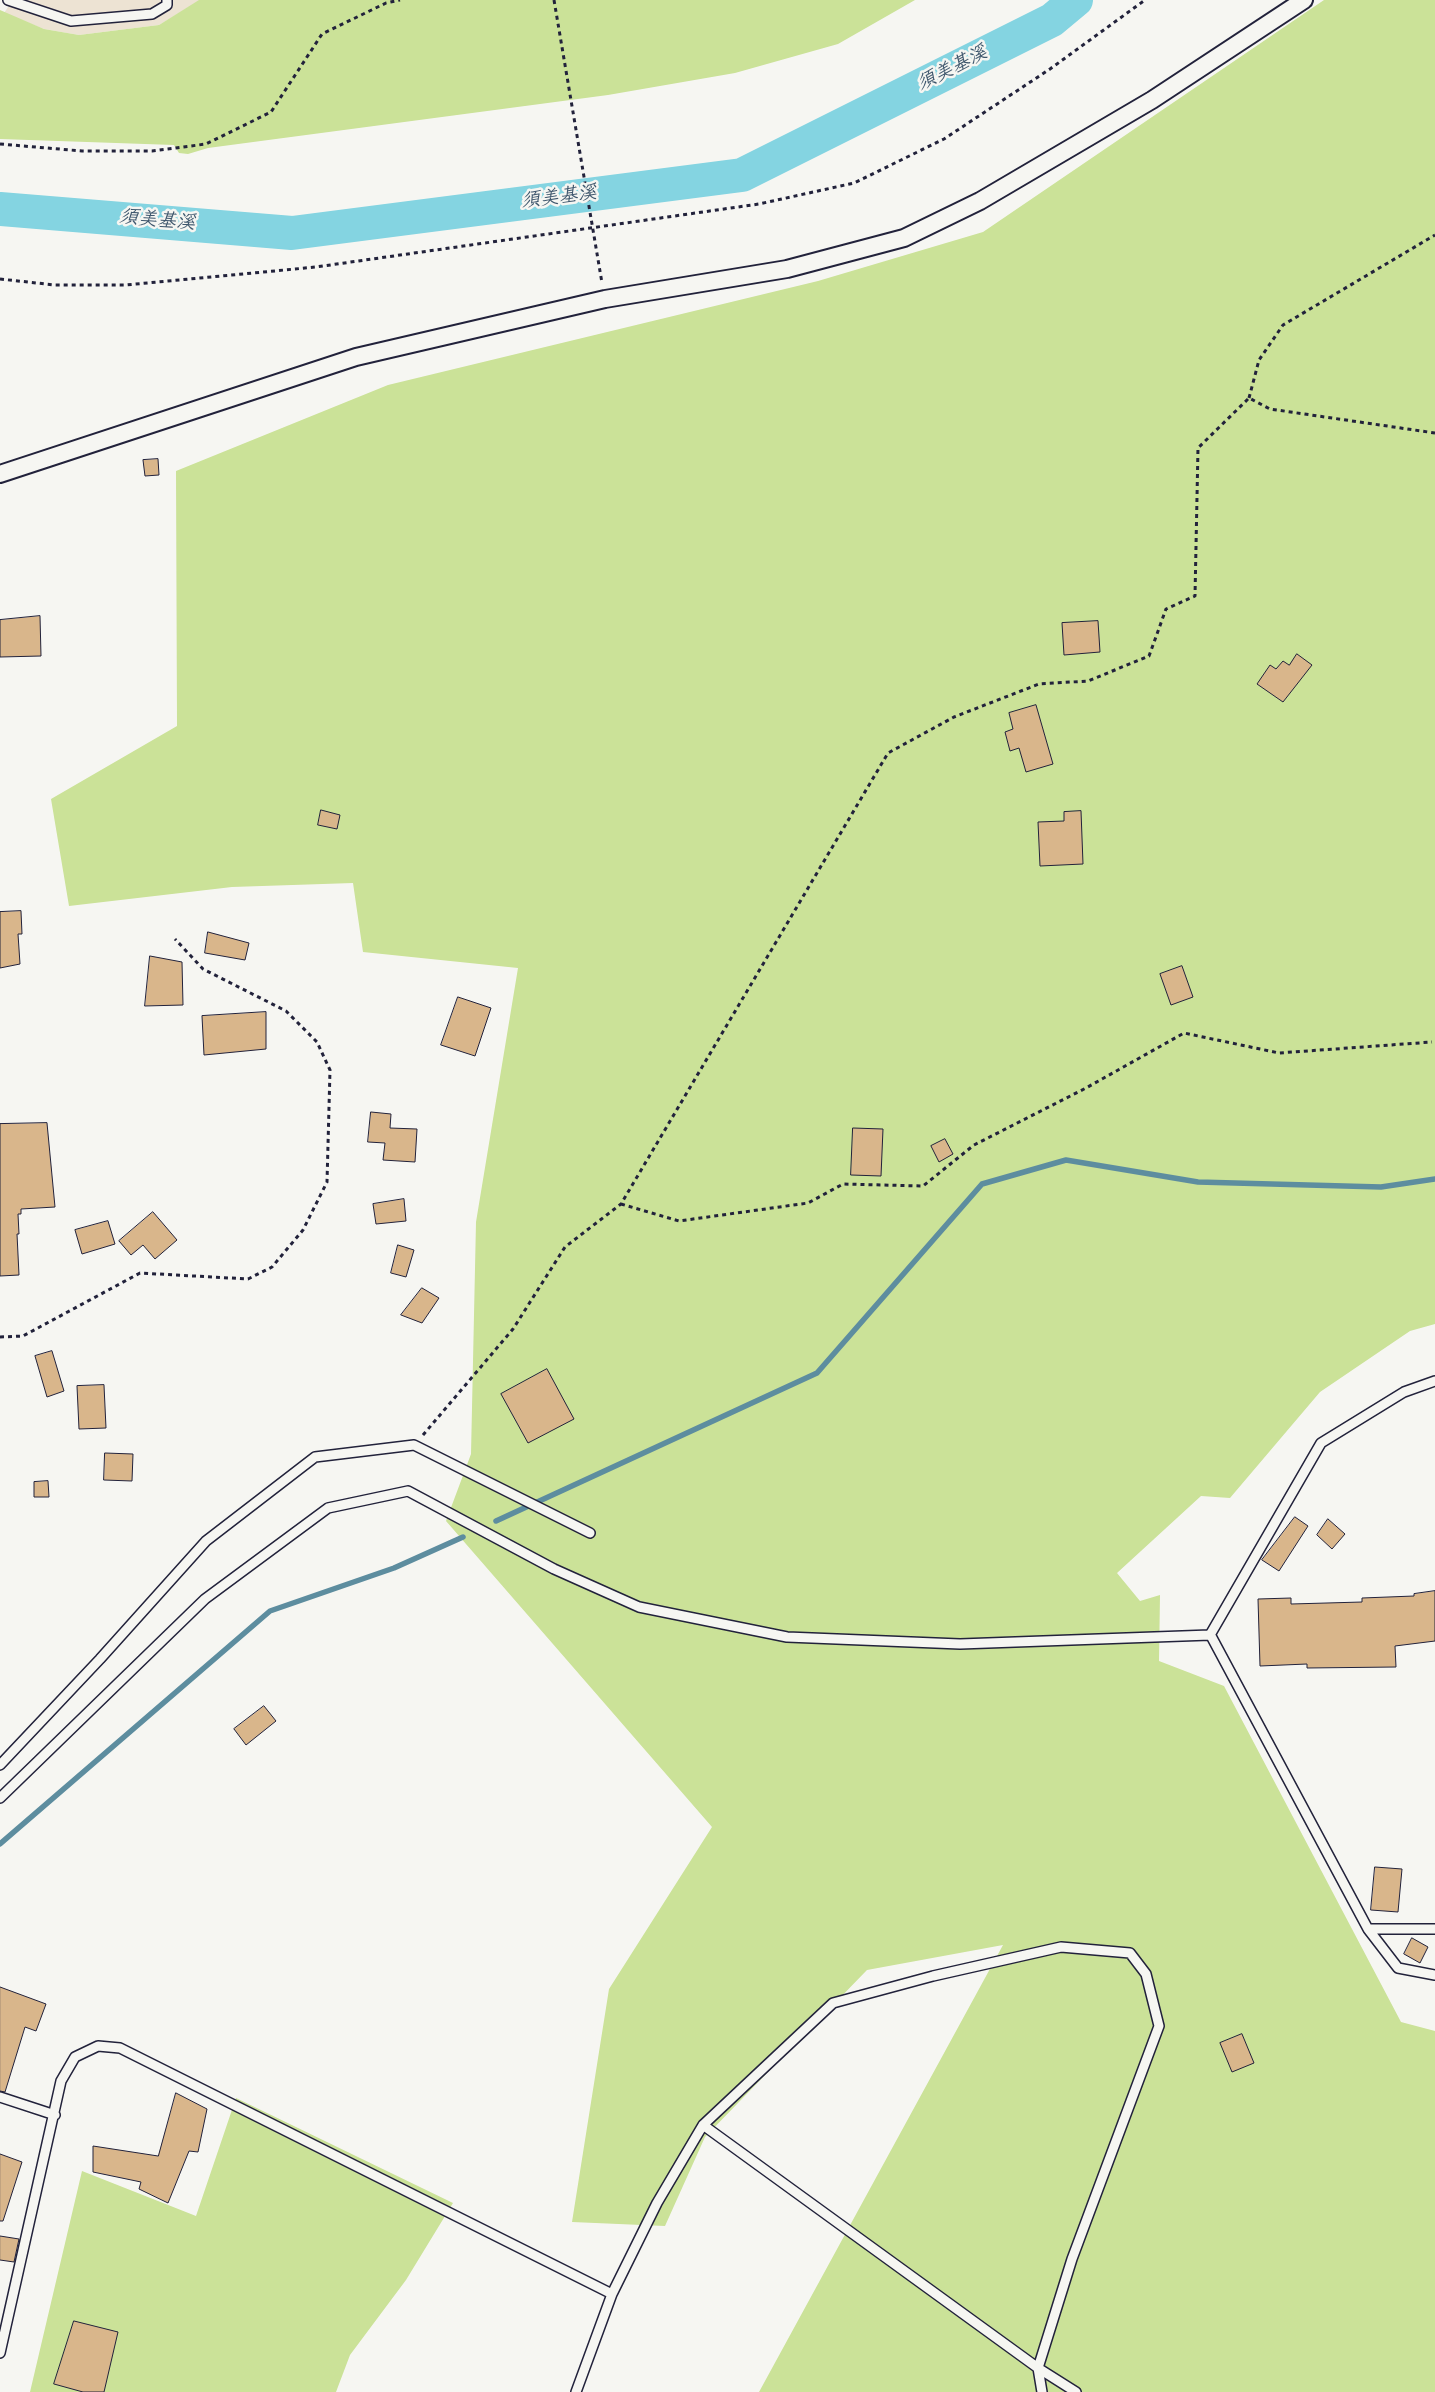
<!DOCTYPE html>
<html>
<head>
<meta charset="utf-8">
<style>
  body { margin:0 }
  canvas { display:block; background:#f6f6f2 }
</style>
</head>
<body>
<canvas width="1435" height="2392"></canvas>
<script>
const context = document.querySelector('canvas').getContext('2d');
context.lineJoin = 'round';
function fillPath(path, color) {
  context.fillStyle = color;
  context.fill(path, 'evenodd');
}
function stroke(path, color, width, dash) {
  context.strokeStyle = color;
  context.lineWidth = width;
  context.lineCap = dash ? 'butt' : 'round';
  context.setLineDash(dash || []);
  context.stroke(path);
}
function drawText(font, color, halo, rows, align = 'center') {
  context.font = font + ' "Indie Flower","LXGW WenKai TC",sans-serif';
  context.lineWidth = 5;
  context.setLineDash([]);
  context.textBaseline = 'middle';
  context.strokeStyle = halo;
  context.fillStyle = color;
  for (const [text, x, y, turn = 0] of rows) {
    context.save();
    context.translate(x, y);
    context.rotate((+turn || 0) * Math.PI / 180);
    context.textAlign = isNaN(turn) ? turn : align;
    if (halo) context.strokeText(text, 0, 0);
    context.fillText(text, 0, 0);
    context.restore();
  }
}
fillPath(new Path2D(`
  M13 0H199V1L159 25 79 35 44 29 4 13Z`), '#ede3d3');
fillPath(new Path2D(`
  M199 0H915L838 44 735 73 608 95 208 148 188 154 179 153 174 145 0 139V10L44 29 79 35 159 25Z
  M1324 0H1435V1324L1410 1331 1320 1392 1230 1498 1201 1496 1117 1573 1140 1601 1160 1595 1159 1661 1224 1686 1401 2022 1435 2031V2392H759L1003 1945 867 1970 705 2137 665 2226 572 2222 609 1989 712 1827 446 1521 471 1454 476 1222 518 968 363 952 353 883 232 887 69 906 51 799 177 726 176 471 388 385 818 281 983 232Z
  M236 2098 453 2203 406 2280 350 2355 336 2392H30L82 2171 196 2216Z`), '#cbe298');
stroke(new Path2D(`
  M496 1521 817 1373 982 1184 1066 1160 1198 1182 1381 1187 1435 1179
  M0 1844 270 1611 394 1568 463 1537`), '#5d8d9f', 5.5);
stroke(new Path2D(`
  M0 209 292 233 742 175 1052 20 1076 0`), '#84d4e1', 34);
const building = new Path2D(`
  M158 459 159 475 145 476 143 460Z
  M40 616 41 656 0 657V620Z
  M1098 621 1100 652 1064 655 1062 623Z
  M1297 654 1312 665 1283 702 1257 684 1270 665 1276 669 1283 661 1289 665Z
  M1036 705 1053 764 1026 772 1019 748 1010 751 1005 732 1013 729 1009 713Z
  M321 810 340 815 337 829 318 825Z
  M1081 811 1083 864 1040 866 1038 822 1064 821V812Z
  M21 911 22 934H18L20 964 0 968V912Z
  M208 932 249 943 245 960 205 953Z
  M150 956 182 962 183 1005 145 1006Z
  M1182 966 1193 997 1171 1005 1160 974Z
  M458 997 491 1008 475 1056 441 1045Z
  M266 1012V1049L204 1055 202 1016Z
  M371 1112 391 1114 390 1128 417 1129 415 1162 383 1160 385 1143 368 1142Z
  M47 1123 55 1207 21 1209V1214H18L19 1234H17L19 1275 0 1276V1124Z
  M853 1128 883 1129 881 1176 851 1175Z
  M945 1139 953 1154 939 1162 931 1146Z
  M404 1199 406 1221 376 1224 373 1204Z
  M153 1212 177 1240 155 1259 143 1245 131 1255 119 1241Z
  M108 1221 115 1244 82 1254 75 1230Z
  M398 1245 414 1250 406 1277 391 1273Z
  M422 1288 439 1298 422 1323 401 1315Z
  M52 1351 64 1391 47 1397 35 1356Z
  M547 1369 574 1419 528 1443 501 1394Z
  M104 1385 106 1428 79 1429 77 1386Z
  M105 1453 133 1454 132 1481 104 1480Z
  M48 1481 49 1497H34V1482Z
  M1295 1517 1308 1526 1279 1571 1262 1560Z
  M1328 1519 1345 1534 1332 1549 1317 1535Z
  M1435 1591V1641L1395 1646 1396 1667 1307 1668V1664L1260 1666 1258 1599 1291 1598V1604L1362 1602V1598L1414 1596V1594Z
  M264 1706 276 1721 246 1745 234 1729Z
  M1375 1867 1402 1869 1398 1912 1371 1910Z
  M1412 1938 1428 1947 1420 1963 1404 1954Z
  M0 1987 46 2004 36 2031 25 2027 5 2092 0 2091Z
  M1242 2034 1254 2063 1232 2072 1220 2043Z
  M176 2093 207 2109 198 2152 189 2151 168 2203 139 2189 141 2182 93 2172V2146L158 2156Z
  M0 2154 22 2162 3 2221H0Z
  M0 2236 19 2239 14 2262 0 2260Z
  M74 2321 118 2332 104 2392H83L54 2384Z`);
fillPath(building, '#d9b68b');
stroke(building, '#22223b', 1);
const service = new Path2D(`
  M8 0 71 21 152 14 167 5V0
  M1210 1634 1368 1929 1398 1968 1435 1975
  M0 1765 100 1659 206 1541 315 1457 414 1445 590 1533
  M0 1798 205 1599 328 1508 408 1491 554 1569 639 1607 787 1637 960 1644 1210 1635 1321 1443 1404 1392 1435 1381
  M1368 1929H1435
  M0 2097 55 2115
  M703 2125 1038 2368 1042 2392
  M0 2353 61 2081 75 2057 98 2046 120 2048 612 2294
  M576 2392 612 2294 657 2203 703 2125 833 2003 933 1976 1061 1947 1130 1953 1146 1974 1159 2026 1072 2259 1038 2368 1076 2392`);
const minor = new Path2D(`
  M0 474 356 357 605 299 787 269 904 238 980 201 1152 100 1304 0`);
stroke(service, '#22223b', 12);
stroke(minor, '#22223b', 20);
stroke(new Path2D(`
  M554 0 602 283
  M0 144 82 151H152L206 144 271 112 322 34 386 3 400 0
  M0 279 55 285H126L316 267 759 204 854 183 944 139 1050 69 1145 0
  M1249 398 1259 360 1283 325 1435 235
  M621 1204 679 1221 808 1203 843 1184 923 1186 974 1145 1086 1088 1184 1033 1279 1053 1432 1042
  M0 1337 23 1336 140 1273 248 1279 272 1267 303 1230 327 1182 330 1070 317 1042 286 1011 203 969 175 939
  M423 1435 513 1329 565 1247 621 1204 888 753 954 717 1039 684 1088 681 1149 656 1166 609 1195 596 1198 448 1249 398 1270 409 1435 433`), '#22223b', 3, [4, 4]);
stroke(service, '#f6f6f2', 9);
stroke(minor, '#f6f6f2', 16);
drawText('italic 19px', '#3f576d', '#f6f6f2', [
  ["須美基溪",953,70,-27],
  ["須美基溪",559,199,-7],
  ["須美基溪",157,222,5]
]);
</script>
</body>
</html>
